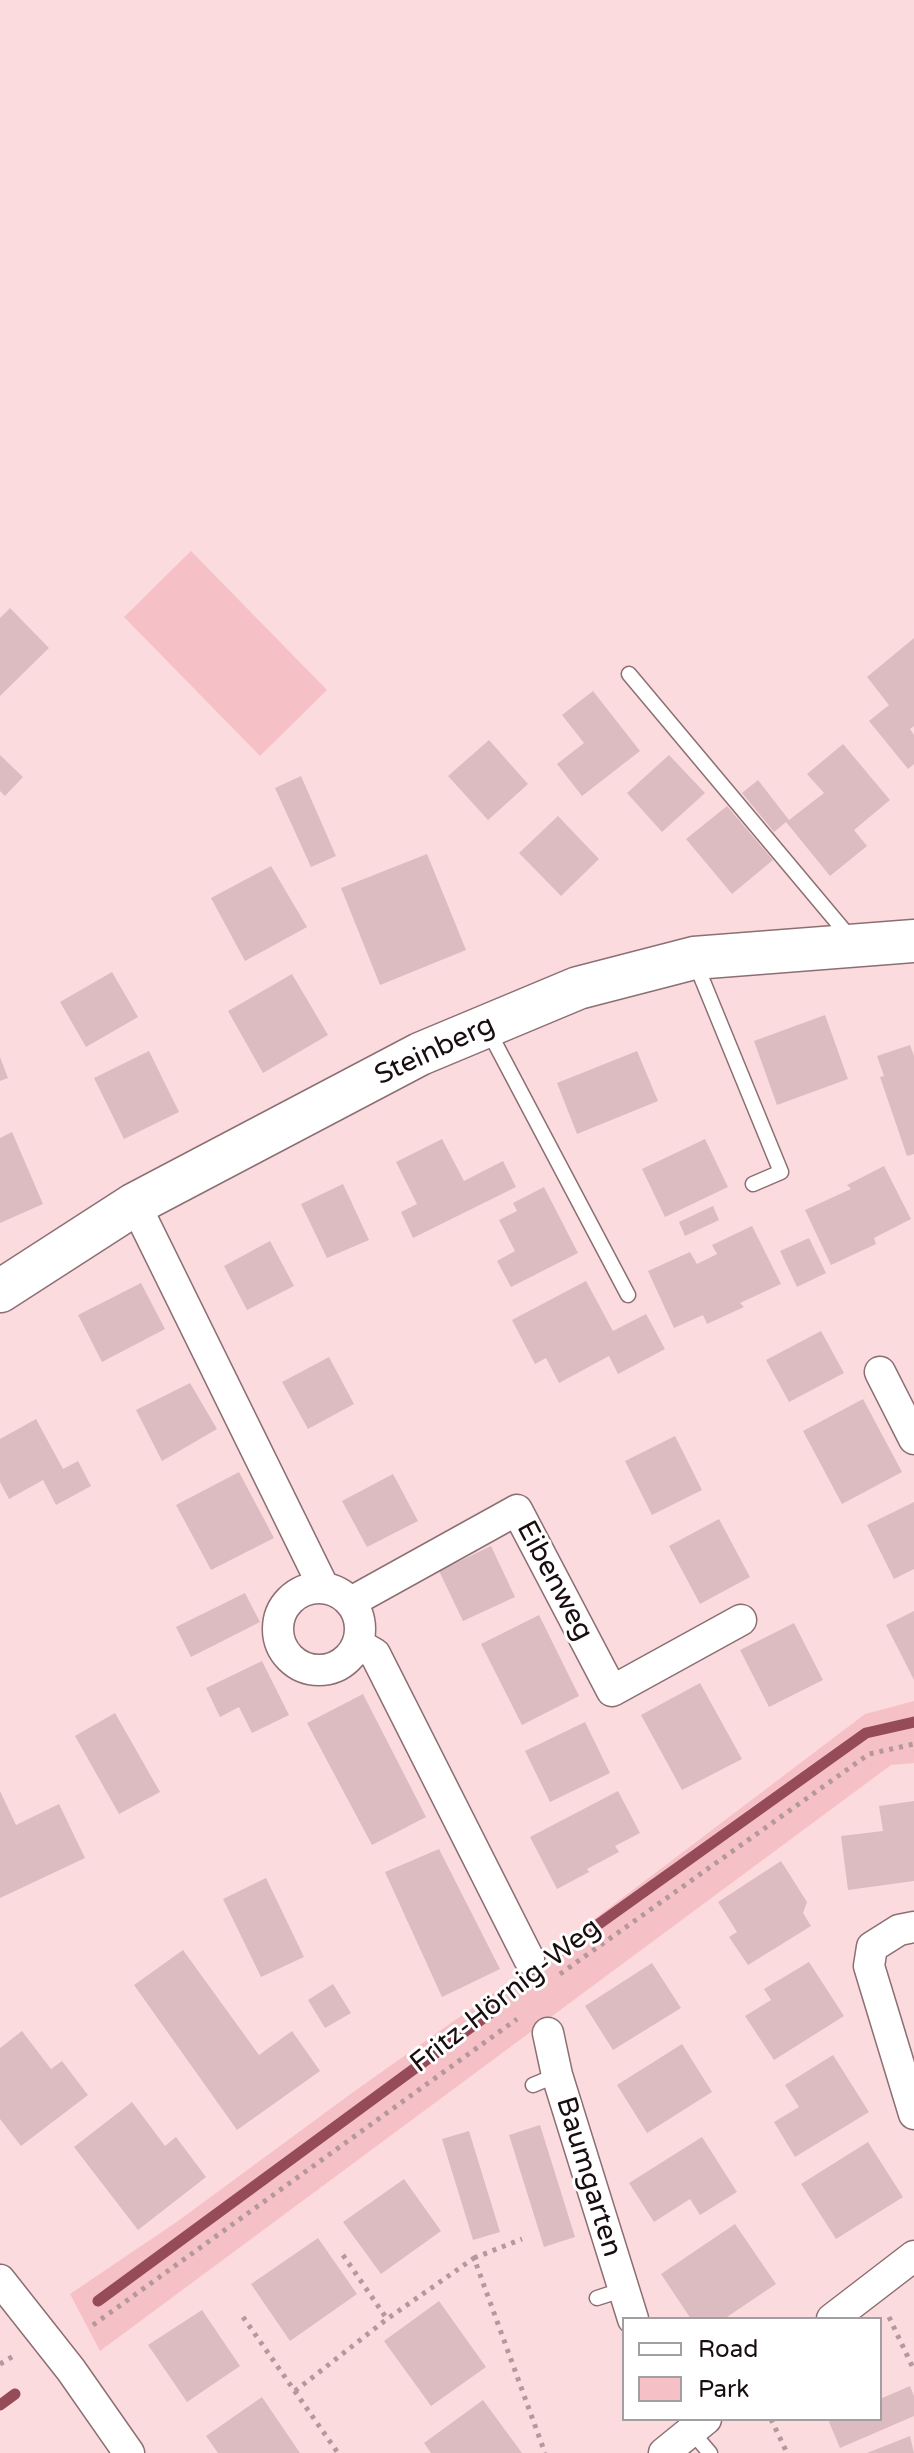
<!DOCTYPE html>
<html>
<head>
<meta charset="utf-8">
<style>
  body { margin:0 }
  #map { position:relative; width:914px; height:2453px; overflow:hidden; background:#fcdbdf; font-family:"Varela Round",sans-serif }
  canvas { display:block }
  .legend { position:absolute; left:622px; top:2317px; width:260px; height:104px; box-sizing:border-box; background:#fff; border:2px solid #a39e9f; margin:0; padding:10px 14px; list-style:none; font-size:24px; color:#180d0f }
  .legend li { display:flex; align-items:center; gap:16px; height:40px }
  .legend b { width:40px; border:2px solid #a39e9f }
</style>
</head>
<body>
<div id="map">
<canvas width="914" height="2453"></canvas>
<ul class="legend">
<li><b style="height:10px;background:#fff"></b>Road</li>
<li><b style="height:22px;background:#f6c0c7"></b>Park</li>
</ul>
</div>
<script>
const context = document.querySelector('canvas').getContext('2d');
context.lineJoin = 'round';
function fillPath(path, color) {
  context.fillStyle = color;
  context.fill(path, 'evenodd');
}
function stroke(path, color, width, dash) {
  context.strokeStyle = color;
  context.lineWidth = width;
  context.lineCap = dash ? 'butt' : 'round';
  context.setLineDash(dash || []);
  context.stroke(path);
}
function drawText(font, color, halo, rows, align = 'center') {
  context.font = font + ' "Varela Round",sans-serif';
  context.lineWidth = 6;
  context.setLineDash([]);
  context.textBaseline = 'middle';
  context.strokeStyle = halo;
  context.fillStyle = color;
  for (const [text, x, y, turn = 0] of rows) {
    context.save();
    context.translate(x, y);
    context.rotate((+turn || 0) * Math.PI / 180);
    context.textAlign = isNaN(turn) ? turn : align;
    if (halo) context.strokeText(text, 0, 0);
    context.fillText(text, 0, 0);
    context.restore();
  }
}
fillPath(new Path2D(`
  M191 551 327 690 260 756 124 617Z
  M914 1701V1763L891 1765 100 2351 70 2294 178 2221 356 2090 543 1958 865 1714Z`), '#f6c0c7');
stroke(new Path2D(`
  M561 1951 866 1733 914 1722
  M98 2301 497 2008
  M0 2405 15 2394`), '#954b58', 11);
fillPath(new Path2D(`
  M10 608 49 648 0 696V618Z
  M914 638V726L910 729 914 735V764L908 769 869 721 889 705 867 677Z
  M593 691 640 751 582 796 557 764 584 743 562 715Z
  M489 740 528 784 488 820 448 776Z
  M843 744 890 800 854 830 867 846 830 876 786 822 774 832 742 793 758 780 789 820 824 793 807 774Z
  M0 755 23 777 5 796 0 791Z
  M669 755 705 793 662 832 627 793Z
  M301 776 336 856 311 867 275 788Z
  M727 806 773 860 732 894 686 839Z
  M558 816 599 859 561 896 519 853Z
  M427 854 466 950 380 985 341 888Z
  M271 866 307 927 245 961 211 898Z
  M112 972 138 1017 86 1047 60 1002Z
  M292 974 328 1035 263 1073 228 1011Z
  M825 1015 848 1079 777 1105 754 1041Z
  M910 1045 914 1056V1154L907 1156 880 1077 884 1076 877 1056Z
  M149 1051 179 1112 124 1139 94 1078Z
  M637 1051 658 1101 577 1134 557 1083Z
  M0 1057 8 1078 0 1081Z
  M12 1132 43 1204 0 1223V1138Z
  M442 1139 464 1181 503 1161 516 1187 413 1238 401 1212 417 1204 396 1162Z
  M705 1139 728 1187 665 1217 642 1169Z
  M884 1166 911 1219 874 1238 876 1244 831 1265 805 1210 851 1189 847 1185Z
  M343 1184 369 1240 327 1258 301 1204Z
  M544 1187 578 1253 511 1287 497 1261 515 1251 499 1220 517 1211 513 1203Z
  M713 1206 719 1220 685 1236 679 1222Z
  M752 1226 781 1284 740 1303 744 1307 707 1324 703 1315 674 1328 648 1271 690 1252 697 1264 717 1254 712 1245Z
  M809 1238 826 1273 797 1287 780 1251Z
  M270 1241 294 1286 247 1310 224 1266Z
  M586 1281 613 1331 646 1314 665 1349 618 1374 609 1356 559 1383 546 1358 535 1364 512 1320Z
  M141 1283 165 1329 102 1362 78 1315Z
  M821 1331 844 1373 789 1402 766 1360Z
  M329 1357 354 1404 308 1429 282 1382Z
  M190 1383 217 1429 162 1461 136 1410Z
  M863 1399 902 1472 842 1504 803 1431Z
  M36 1419 63 1469 78 1461 91 1486 56 1505 43 1480 9 1499 0 1482V1439Z
  M675 1436 702 1490 652 1515 625 1461Z
  M239 1472 274 1538 211 1570 176 1505Z
  M393 1474 418 1521 367 1547 342 1501Z
  M914 1502V1569L894 1579 867 1525Z
  M719 1519 750 1577 700 1604 669 1546Z
  M491 1546 515 1597 463 1621 439 1571Z
  M245 1593 260 1622 191 1657 176 1627Z
  M914 1611V1680L886 1625Z
  M539 1615 579 1696 522 1725 481 1644Z
  M794 1623 823 1680 769 1707 740 1650Z
  M262 1661 289 1715 252 1733 239 1707 220 1717 206 1688Z
  M700 1683 742 1759 682 1790 641 1715Z
  M363 1694 426 1817 372 1845 307 1723Z
  M115 1713 160 1792 119 1814 75 1736Z
  M585 1722 610 1773 550 1802 525 1751Z
  M0 1791 16 1825 59 1804 85 1858 0 1898Z
  M618 1791 640 1833 615 1846 619 1852 587 1869 589 1872 557 1889 530 1837Z
  M914 1801V1881L848 1890 841 1836 883 1831 879 1806Z
  M439 1849 500 1969 442 1997 385 1872Z
  M781 1861 807 1902 803 1913 811 1926 748 1965 729 1937 737 1932 718 1902Z
  M266 1878 304 1957 261 1977 223 1899Z
  M183 1950 259 2055 292 2031 320 2071 237 2130 134 1985Z
  M809 1962 844 2016 774 2060 745 2016 771 2000 764 1989Z
  M652 1963 681 2008 613 2050 585 2006Z
  M333 1984 351 2013 325 2028 308 2000Z
  M22 2031 51 2069 62 2061 88 2095 21 2146 0 2119V2048Z
  M682 2044 712 2092 647 2133 617 2085Z
  M833 2055 869 2112 795 2157 774 2122 799 2107 785 2085Z
  M132 2102 165 2146 176 2137 206 2177 138 2230 74 2147Z
  M540 2125 575 2237 544 2247 509 2135Z
  M469 2131 500 2232 473 2240 442 2139Z
  M702 2137 737 2192 700 2215 690 2199 654 2222 629 2183Z
  M868 2142 903 2197 836 2239 801 2184Z
  M404 2179 441 2231 381 2274 343 2222Z
  M735 2224 776 2284 724 2319H691L661 2274Z
  M318 2238 357 2294 290 2341 251 2284Z
  M439 2301 486 2367 431 2406 384 2341Z
  M202 2310 240 2366 187 2402 148 2345Z
  M910 2386 914 2396V2416L840 2448 829 2422 834 2419H880V2399Z
  M262 2397 300 2453H218L206 2436Z
  M483 2400 522 2453H431L424 2443Z
  M910 2436 914 2453H867Z`), '#dcbcc0');
const lane = new Path2D(`
  M629 674 852 940
  M695 962 781 1172 753 1184
  M488 1030 628 1295
  M533 2085 557 2075
  M597 2298 622 2290
  M692 2432 710 2453`);
const street = new Path2D(`
  M135 1204 324 1588
  M880 1372 914 1439
  M278 1629a41 41 0 1 1 82 0a41 41 0 1 1-82 0Z
  M351 1602 517 1510 612 1691 741 1620
  M358 1644 375 1654 529 1959
  M914 1927 899 1930 872 1947 869 1966 914 2114
  M548 2033 557 2075 633 2319
  M0 2280 71 2370 129 2453
  M832 2319 914 2256
  M664 2453 706 2419`);
const secondary = new Path2D(`
  M0 1291 135 1204 420 1054 578 988 694 958 914 941`);
stroke(lane, '#8c6f73', 17);
stroke(street, '#8c6f73', 33);
stroke(secondary, '#8c6f73', 45);
stroke(new Path2D(`
  M560 1974 869 1754 914 1744
  M343 2255 387 2319
  M474 2258 522 2239
  M243 2317 338 2453
  M889 2317 914 2370
  M93 2325 517 2019
  M0 2364 17 2354
  M295 2391 387 2319 474 2258 545 2453
  M771 2419 787 2453`), '#b3999c', 5, [4, 6]);
stroke(lane, '#fff', 14);
stroke(street, '#fff', 30);
stroke(secondary, '#fff', 42);
drawText('28px', '#180d0f', '#fff', [
  ["Steinberg",435,1051,-25],
  ["Eibenweg",554,1581,62],
  ["Fritz-Hörnig-Weg",506,1996,-38],
  ["Baumgarten",588,2177,73]
]);
</script>
</body>
</html>
